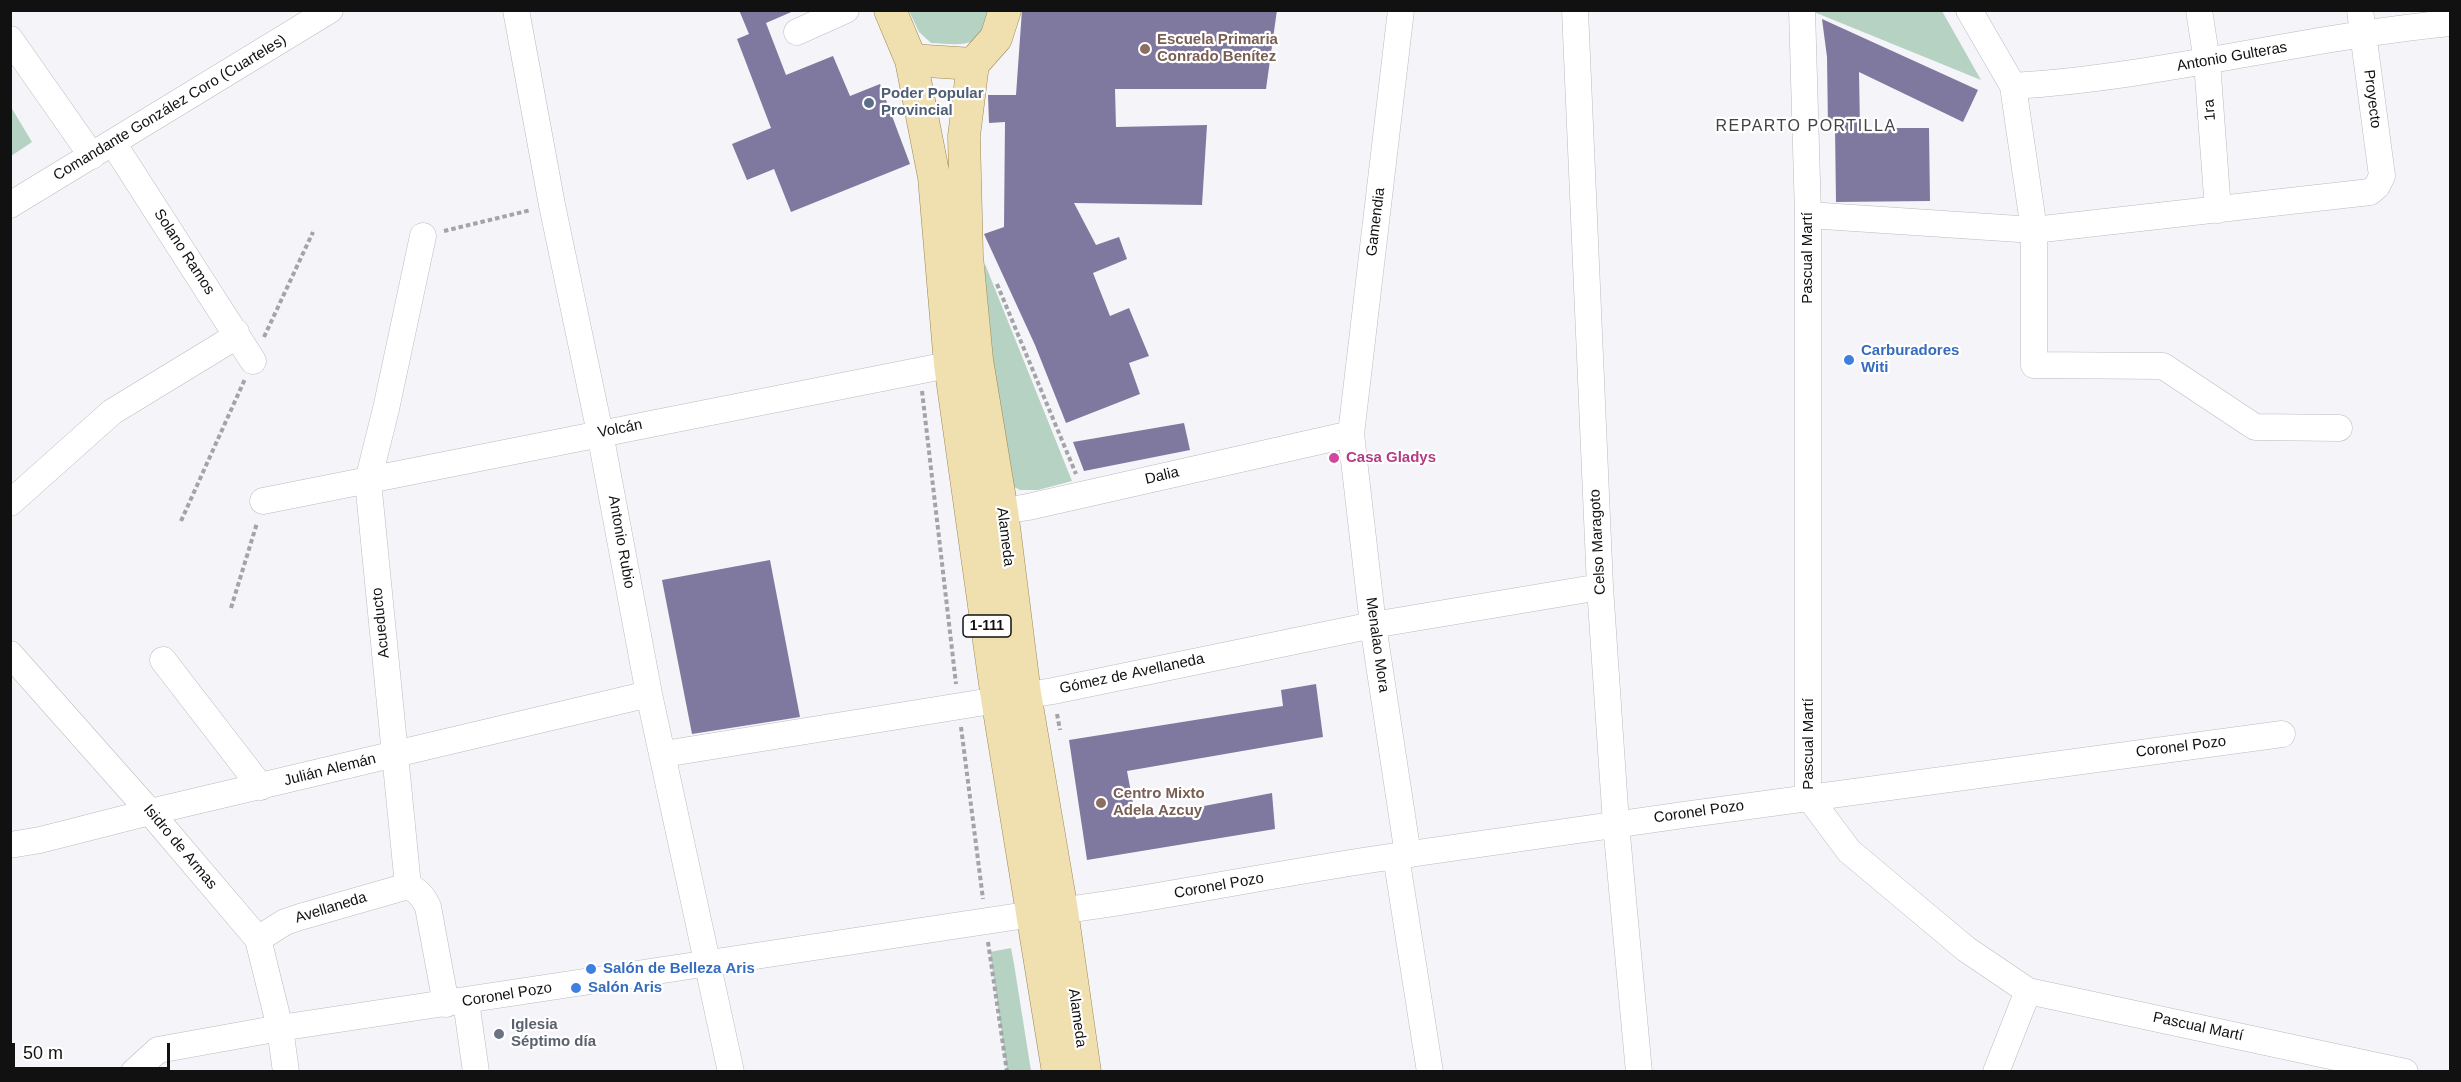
<!DOCTYPE html>
<html>
<head>
<meta charset="utf-8">
<style>
  body { margin:0 }
  #map { position:relative; width:2461px; height:1082px; overflow:hidden; background:#f5f4f9; font-family:Arial,sans-serif }
  canvas { display:block }
  .frame { position:absolute; inset:0; border:12px solid #111112; pointer-events:none }
  .scale { position:absolute; left:12px; top:1043px; width:158px; height:27px; box-sizing:border-box; border:3px solid #111112; border-top:0; padding-left:8px; font-size:18px; line-height:21px; white-space:nowrap; color:#111112; -webkit-text-stroke:4px #fff; paint-order:stroke }
</style>
</head>
<body>
<div id="map">
<canvas width="2461" height="1082"></canvas>
<div class="frame"></div>
<div class="scale">50 m</div>
</div>
<script>
const context = document.querySelector('canvas').getContext('2d');
context.lineJoin = 'round';
function fillPath(path, color) {
  context.fillStyle = color;
  context.fill(path, 'evenodd');
}
function stroke(path, color, width, dash) {
  context.strokeStyle = color;
  context.lineWidth = width;
  context.lineCap = dash ? 'butt' : 'round';
  context.setLineDash(dash || []);
  context.stroke(path);
}
function drawText(font, color, halo, rows, align = 'center') {
  context.font = font + ' Arial,sans-serif';
  context.lineWidth = 4.5;
  context.setLineDash([]);
  context.textBaseline = 'middle';
  context.strokeStyle = halo;
  context.fillStyle = color;
  for (const [text, x, y, turn = 0] of rows) {
    context.save();
    context.translate(x, y);
    context.rotate((+turn || 0) * Math.PI / 180);
    context.textAlign = isNaN(turn) ? turn : align;
    if (halo) context.strokeText(text, 0, 0);
    context.fillText(text, 0, 0);
    context.restore();
  }
}
fillPath(new Path2D(`
  M1815 10 1942 11 1981 80 1814 12Z
  M909 11H990L987 33C969 48 954 44 931 43L919 32Z
  M11 107 32 142 11 156H10Z
  M985 264 1072 481 1038 490H1020L1003 481 982 286Z
  M1011 948 1014 964 1031 1071H1007L990 952Z`), '#b6d2c3');
fillPath(new Path2D(`
  M739 10H796L766 23 786 75 833 56 850 96 880 84 910 164 791 212 774 169 747 180 732 144 771 128 737 39 749 34Z
  M1022 10H1277L1266 89H1115L1116 127 1207 125 1202 205 1074 203 1096 245 1119 237 1127 259 1093 273 1110 316 1129 308 1149 356 1129 363 1140 394 1066 423 1035 345 984 234 1004 227 1005 122 989 123 988 95H1016Z
  M1822 19 1978 90 1963 122 1859 72 1860 128H1929L1930 201 1836 202 1835 128H1828L1827 57Z
  M1184 423 1190 450 1084 471 1073 442Z
  M770 560 800 717 692 734 662 580Z
  M1316 684 1323 737 1127 771 1136 819 1272 793 1275 829 1087 860 1069 740 1283 706 1281 690Z`), '#7f799f');
const minor = new Path2D(`
  M516 10 552 205 600 433 649 694 731 1072
  M1401 10 1351 434 1373 625 1408 855
  M1575 10 1600 587 1616 824 1639 1072
  M1802 10 1808 215V796L1849 851 1966 949 2028 991 2405 1072
  M1969 10 2013 86 2034 230V365L2163 366 2255 427 2339 428
  M2199 10 2207 62 2218 210
  M797 32 846 10
  M10 39 92 156
  M2013 86C2161 77 2304 37 2450 23
  M113 143 253 361
  M10 205 330 10
  M1808 215 2034 230 2370 192 2377 186 2382 176 2360 10
  M423 236 386 409 368 481 408 886C418 891 423 896 428 907L446 1004
  M263 501 968 361
  M10 503 112 412 230 340 236 332
  M985 514 1028 507 1351 434
  M10 654 150 812 258 939 280 1028 286 1072
  M163 660 261 787
  M664 754 1053 691 1373 625 1600 587
  M10 845 40 840 150 812 649 694
  M1396 856 1430 1072
  M258 939 285 922 300 917 408 886
  M466 1001 476 1072
  M134 1072 158 1050 280 1028 1033 914C1155 900 1275 873 1396 856 1691 813 1986 773 2282 734
  M1996 1072 2028 991`);
const major = new Path2D(`
  M890 10 911 60 934 177 950 364 997 698 1058 1072
  M1005 10 996 38 973 64 964 136 967 256 977 360 1002 511 1025 694 1062 911 1085 1072
  M911 60 973 64`);
stroke(minor, '#bbbbbf', 27);
stroke(major, '#9b8956', 33);
stroke(new Path2D(`
  M444 231 531 210
  M997 284 1076 474
  M264 337 313 232
  M922 391 956 684
  M181 521 245 379
  M231 608 257 523
  M1057 714 1060 730
  M961 727 983 899
  M988 942 1007 1072`), '#a4a3a7', 4, [4.5, 3]);
stroke(minor, '#fff', 26);
stroke(major, '#f0dfaf', 32);
for (const [x, y, r, color] of [
  [1145,49,6,"#8d6e63"],
  [869,103,6,"#5c6f8a"],
  [1849,360,6,"#3f7fe0"],
  [1334,458,6,"#d1479c"],
  [1101,803,6,"#8d6e63"],
  [591,969,6,"#3f7fe0"],
  [576,988,6,"#3f7fe0"],
  [499,1034,6,"#6b7280"]
]) {
  const dot = new Path2D();
  dot.arc(x, y, r, 0, 2 * Math.PI);
  context.fillStyle = color;
  context.fill(dot);
  stroke(dot, '#fff', 2);
}
for (const [x, y, w] of [
  [987,626,48]
]) {
  const box = new Path2D();
  box.roundRect(x - w / 2, y - 11, w, 22, 4.5);
  context.fillStyle = '#fff';
  context.fill(box);
  stroke(box, '#111112', 1.5);
}
drawText('bold 14px', '#111112', null, [
  ["1-111",987,626]
]);
drawText('bold 15px', '#785e54', '#fff', [
  ["Escuela Primaria",1157,40],
  ["Conrado Benítez",1157,57],
  ["Centro Mixto",1113,794],
  ["Adela Azcuy",1113,811]
], 'left');
drawText('15px', '#111112', '#fff', [
  ["Antonio Gulteras",2232,57,-10],
  ["Proyecto",2372,99,83],
  ["Comandante González Coro (Cuarteles)",170,108,-31],
  ["1ra",2210,110,-94],
  ["Gamendia",1376,222,-83],
  ["Solano Ramos",184,252,57],
  ["Pascual Martí",1808,258,-90],
  ["Volcán",620,429,-11],
  ["Dalia",1162,476,-13],
  ["Alameda",1005,537,83],
  ["Antonio Rubio",621,542,80],
  ["Celso Maragoto",1598,542,-93],
  ["Acueducto",381,623,-96],
  ["Menalao Mora",1377,645,82],
  ["Gómez de Avellaneda",1132,674,-12],
  ["Pascual Martí",1809,744,-90],
  ["Coronel Pozo",2181,747,-7],
  ["Julián Alemán",330,770,-14],
  ["Coronel Pozo",1699,812,-8],
  ["Isidro de Armas",180,847,50],
  ["Coronel Pozo",1219,886,-10],
  ["Avellaneda",331,908,-17],
  ["Coronel Pozo",507,995,-9],
  ["Alameda",1077,1018,82],
  ["Pascual Martí",2198,1027,12]
]);
drawText('bold 15px', '#4e5e75', '#fff', [
  ["Poder Popular",881,94],
  ["Provincial",881,111]
], 'left');
drawText('bold 15px', '#366cbe', '#fff', [
  ["Carburadores",1861,351],
  ["Witi",1861,368],
  ["Salón de Belleza Aris",603,969],
  ["Salón Aris",588,988]
], 'left');
drawText('bold 15px', '#b23c85', '#fff', [
  ["Casa Gladys",1346,458]
], 'left');
drawText('bold 15px', '#5b616d', '#fff', [
  ["Iglesia",511,1025],
  ["Séptimo día",511,1042]
], 'left');
context.letterSpacing = '1.5px';
drawText('16px', '#424245', '#fff', [
  ["REPARTO PORTILLA",1806,127]
]);
context.letterSpacing = '0px';
</script>
</body>
</html>
